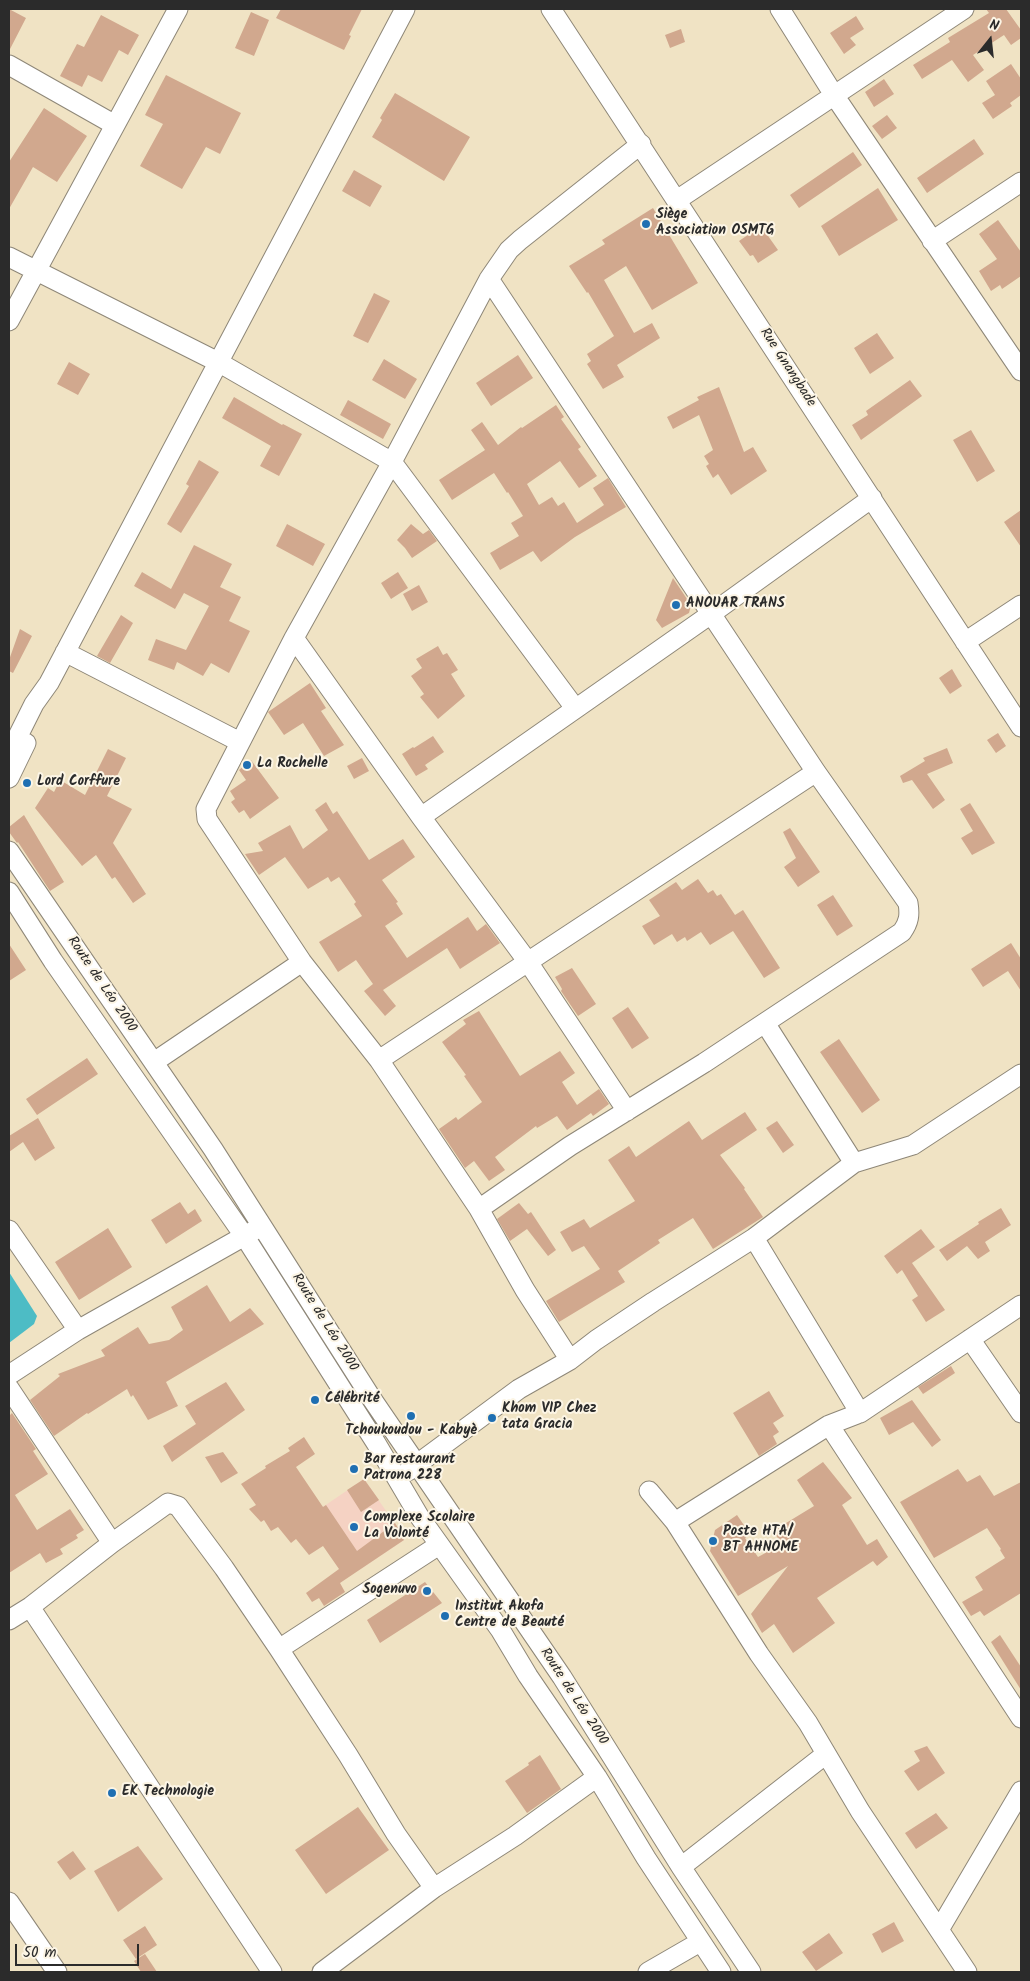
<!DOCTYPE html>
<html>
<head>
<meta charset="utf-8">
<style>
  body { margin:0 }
  #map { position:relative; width:1030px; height:1981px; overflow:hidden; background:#f0e3c4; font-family:Kalam,sans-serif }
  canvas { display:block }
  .frame { position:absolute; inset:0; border:10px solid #2b2b2b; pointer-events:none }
  .north { position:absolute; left:965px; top:15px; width:50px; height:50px; -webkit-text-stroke:4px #fcf5e5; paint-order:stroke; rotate:16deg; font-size:14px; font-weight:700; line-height:20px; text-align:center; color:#2b2b2b }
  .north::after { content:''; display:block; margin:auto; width:18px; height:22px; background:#2b2b2b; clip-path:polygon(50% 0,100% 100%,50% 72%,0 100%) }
  .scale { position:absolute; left:15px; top:1944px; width:124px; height:22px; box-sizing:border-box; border:2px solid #2b2b2b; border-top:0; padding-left:6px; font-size:15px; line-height:18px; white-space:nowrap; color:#2b2b2b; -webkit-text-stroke:4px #fcf5e5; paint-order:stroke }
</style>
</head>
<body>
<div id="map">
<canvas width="1030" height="1981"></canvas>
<div class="frame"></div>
<div class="north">N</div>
<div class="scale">50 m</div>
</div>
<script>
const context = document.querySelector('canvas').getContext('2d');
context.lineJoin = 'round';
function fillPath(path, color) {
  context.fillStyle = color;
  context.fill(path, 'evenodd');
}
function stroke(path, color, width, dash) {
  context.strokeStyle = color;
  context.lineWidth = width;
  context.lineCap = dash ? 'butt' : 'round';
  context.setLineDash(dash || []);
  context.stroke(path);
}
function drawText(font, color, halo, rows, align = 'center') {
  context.font = font + ' Kalam,sans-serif';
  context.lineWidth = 4;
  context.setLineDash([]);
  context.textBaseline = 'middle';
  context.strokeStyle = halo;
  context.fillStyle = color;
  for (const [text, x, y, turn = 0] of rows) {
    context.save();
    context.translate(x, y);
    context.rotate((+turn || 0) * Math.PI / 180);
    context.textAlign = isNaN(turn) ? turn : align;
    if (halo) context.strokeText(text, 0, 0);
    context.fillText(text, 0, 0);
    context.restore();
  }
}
fillPath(new Path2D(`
  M364 1479 402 1534 400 1535 404 1540 359 1570 349 1557 305 1519Z`), '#f5d2c3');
fillPath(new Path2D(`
  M9 1272 37 1316 34 1324 9 1343Z`), '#4dbcc5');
fillPath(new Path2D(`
  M9 9 26 18 9 51Z
  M281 9H362L349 35 351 36 344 50 276 18Z
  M986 9H1006L1021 30V38L1011 45 1004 35 973 55 984 70 968 82 952 60 922 79 913 65 950 42 948 38 989 13Z
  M251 12 269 20 254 56 235 48Z
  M101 15 139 35 128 55 119 50 102 82 88 75 82 87 60 76 77 44 84 47Z
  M856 16 864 29 850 38 856 45 844 54 830 33Z
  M681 29 685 42 670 48 665 35Z
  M1011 64 1021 79V95L1010 103 1012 106 993 119 982 103 995 95 986 81Z
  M166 75 241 113 220 154 206 147 182 189 140 166 163 124 145 115Z
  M884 79 894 94 874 107 865 92Z
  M395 93 470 137 444 181 372 137 382 120 380 118Z
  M44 108 87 136 57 182 33 167 9 209V162Z
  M887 115 897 128 882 139 872 126Z
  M974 139 984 154 927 193 917 178Z
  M853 152 862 165 799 208 790 195Z
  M354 170 382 186 370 207 342 191Z
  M878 188 898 220 839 256 821 226Z
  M653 208 698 283 652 310 626 266 604 280 634 333 652 323 660 338 617 365 624 377 603 389 587 364 591 361 587 354 614 336 588 292 587 293 569 266 605 244 602 240Z
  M998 220 1021 252V276L1002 289 1000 285 991 291 979 271 997 259 979 234Z
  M761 226 778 250 758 263 753 255 750 256 739 241Z
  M374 293 390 301 368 343 353 336Z
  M877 333 894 358 870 374 854 348Z
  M518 355 533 378 491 406 476 383Z
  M384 359 417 379 405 399 372 380Z
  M69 362 90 374 78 395 57 384Z
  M910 380 922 396 861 440 852 425 868 415 866 411Z
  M719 387 744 452 753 447 767 471 731 495 718 474 713 478 706 466 709 464 704 456 713 450 699 415 673 429 667 417 699 400 697 397Z
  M234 397 282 425 283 424 302 434 279 476 260 466 271 446 222 418Z
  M348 400 391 424 383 439 340 415Z
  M556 405 564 417 561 419 581 447 578 449 597 476 579 488 560 461 527 484 539 505 552 497 558 506 564 502 577 523 604 505 593 488 608 478 626 507 575 537 541 562 533 551 500 570 490 553 519 536 511 523 523 516 508 492 507 493 494 473 452 500 439 480 485 450 471 430 482 422 498 445 521 427 522 428Z
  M971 430 995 471 977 482 953 440Z
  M199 460 219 472 181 533 167 524 189 486 186 484Z
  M1021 510V547L1004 522Z
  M287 524 325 544 313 566 276 546Z
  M411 524 423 534 429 530 437 541 412 558 405 548 397 540Z
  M194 545 232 564 220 587 241 597 229 621 250 631 229 673 211 663 203 676 177 662 174 670 148 660 156 639 186 650 209 606 184 593 175 609 134 586 142 572 171 589Z
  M398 572 408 588 391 599 381 583Z
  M673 578 691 605 689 613 662 628 656 620Z
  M419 585 428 602 412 611 403 594Z
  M121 615 133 623 110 663 97 656Z
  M20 629 32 636 13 673 9 671V660Z
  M438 646 443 655 447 653 458 670 451 674 465 696 438 719 420 697 424 694 411 676 422 668 416 659Z
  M952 669 962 686 950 694 939 678Z
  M310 683 326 708 321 711 344 745 324 756 303 723 284 735 268 712Z
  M998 733 1006 746 996 753 987 740Z
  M433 736 444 752 425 765 428 769 416 776 402 754 413 747 414 748Z
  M947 748 953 763 927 774 945 800 933 809 912 780 903 783 900 776 925 761 923 758Z
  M108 749 126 758 107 796 132 809 113 843 146 894 133 903 115 877 112 879 96 855 82 866 35 808 48 788 54 792 60 780 85 795Z
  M362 758 369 771 354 779 347 766Z
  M251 760 279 798 250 819 244 810 239 813 231 802 235 799 230 791 246 780 239 770Z
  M326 802 333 814 337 811 369 860 403 839 415 857 382 880 398 902 396 903 403 914 385 926 407 958 468 917 477 931 486 924 500 943 460 969 447 948 383 990 396 1006 385 1016 364 991 373 984 356 960 338 972 319 942 362 916 354 904 356 902 339 877 331 882 328 877 308 889 285 857 259 875 245 854 263 851 258 843 290 825 303 849 328 830 315 810Z
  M970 803 995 843 972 855 961 838 973 831 960 809Z
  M24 815 64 882 50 891 18 842 17 843 9 832V827Z
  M790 828 820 872 798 887 784 867 796 858 783 832Z
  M698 879 708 893 713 890 717 896 721 894 735 915 743 910 780 968 764 978 733 931 710 945 701 932 687 941 685 937 677 942 672 934 654 945 642 926 660 916 649 900 676 882 682 890Z
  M833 895 853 926 837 936 817 905Z
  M1011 943 1021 959V991L1008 971 983 987 971 969Z
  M9 944 26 970 9 981Z
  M572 968 596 1004 578 1016 561 991 562 989 555 977Z
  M628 1007 649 1038 632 1049 612 1018Z
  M479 1011 520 1076 560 1051 575 1073 562 1082 577 1105 599 1089 609 1104 593 1116 591 1113 567 1130 557 1116 537 1128 536 1126 495 1157 505 1170 489 1181 474 1161 465 1168 439 1129 456 1117 458 1120 482 1102 464 1076 466 1075 442 1042 466 1024 463 1020Z
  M839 1039 880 1100 862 1113 820 1052Z
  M87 1058 98 1074 37 1115 26 1099Z
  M745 1112 757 1130 720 1155 745 1188 744 1189 763 1217 713 1249 693 1218 658 1240 660 1243 618 1271 625 1282 559 1322 546 1301 600 1269 584 1246 572 1252 560 1232 584 1219 590 1228 635 1201 608 1160 629 1146 636 1157 689 1121 702 1140Z
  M38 1118 55 1148 35 1161 23 1142 9 1152V1136Z
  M777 1121 794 1145 783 1153 766 1128Z
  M180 1202 188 1214 195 1209 202 1221 166 1244 151 1220Z
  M519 1203 528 1214 531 1212 556 1250 548 1256 527 1229 510 1241 497 1219Z
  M1001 1208 1011 1225 985 1242 990 1251 978 1259 967 1246 947 1261 939 1250 979 1224 978 1222Z
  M108 1228 132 1267 79 1300 55 1262Z
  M921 1229 935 1247 912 1263 945 1310 926 1322 912 1300 918 1296 902 1270 897 1274 884 1256Z
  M207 1285 230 1322 250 1308 264 1324 166 1382 178 1406 148 1420 133 1395 131 1397 127 1389 88 1414 87 1413 54 1436 30 1400 60 1376 58 1374 105 1356 101 1350 138 1327 149 1344 169 1340 183 1330 171 1307Z
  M951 1366 955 1373 923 1394 918 1387Z
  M226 1382 245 1410 172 1462 163 1446 196 1424 185 1406Z
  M769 1391 784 1416 773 1423 779 1432 773 1436 777 1444 759 1456 733 1413Z
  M912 1400 941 1440 932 1447 913 1422 889 1435 880 1418Z
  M12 1413 36 1449 33 1451 48 1474 15 1495 37 1530 70 1509 84 1530 76 1535 78 1538 60 1549 63 1554 46 1563 40 1553 9 1573V1416Z
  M304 1437 315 1454 296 1467 323 1507 326 1505 357 1551 395 1523 402 1534 400 1535 404 1540 340 1583 345 1592 324 1606 319 1598 312 1602 306 1593 339 1569 323 1546 309 1555 296 1539 291 1543 278 1527 271 1531 264 1520 261 1522 249 1509 256 1505 241 1484 266 1468 265 1466 290 1451 288 1448Z
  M223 1452 238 1473 221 1483 205 1457Z
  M823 1462 852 1498 842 1505 867 1545 877 1539 888 1557 877 1566 873 1561 817 1598 835 1623 793 1653 774 1624 762 1633 751 1614 788 1566 738 1596 710 1551 715 1530 737 1515 750 1534 745 1538 758 1557 782 1544 773 1531 814 1506 797 1480Z
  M958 1469 967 1482 980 1475 994 1496 1021 1482V1593L984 1616 980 1611 971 1616 962 1602 983 1590 975 1577 1005 1558 1000 1550 1001 1549 987 1528 934 1558 900 1502Z
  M364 1479 379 1500 361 1512 347 1490Z
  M425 1582 442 1603 380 1643 367 1620Z
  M1000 1635 1021 1667V1690L991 1642Z
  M927 1746 945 1773 918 1791 904 1771 920 1761 914 1751Z
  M540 1755 561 1789 527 1813 505 1781 529 1765 528 1763Z
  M358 1807 389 1850 326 1894 295 1850Z
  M936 1813 948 1828 916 1849 905 1833Z
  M138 1846 163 1879 118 1912 94 1871Z
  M73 1851 86 1869 70 1880 57 1862Z
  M894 1922 904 1941 882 1953 872 1934Z
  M145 1926 157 1945 136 1959 123 1940Z
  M829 1933 843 1953 816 1971 802 1952Z
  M145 1954 157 1972H141L134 1961Z`), '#d1a88e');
const minor = new Path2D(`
  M551 9 1021 727
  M780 9 834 95 1021 371
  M9 65 115 125
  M677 200 964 9
  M932 241 1021 182
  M9 257 218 362 392 462 575 708
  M9 321 178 9
  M294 638 421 817 528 962 627 1111
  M965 642 1021 605
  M65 652 240 742
  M9 754 34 704 49 683 405 9
  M9 778 26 743
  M421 817 711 614 872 498
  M9 851 213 1149 372 1399 562 1677 681 1867 751 1972
  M9 892 53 961 245 1237 376 1443 419 1516 501 1631 528 1676 597 1777 646 1858 721 1972
  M765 1023 854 1163
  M379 1060 816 772
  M154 1062 302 962
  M479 1209 570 1146 704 1063 902 932C909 922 910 915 908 903L816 772 489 279
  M9 1230 78 1330
  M754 1238 860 1413
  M970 1339 1021 1413
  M570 1360 525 1290 479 1209 379 1060 302 962 207 819 206 809 294 638 392 462 489 279 509 250 520 240 641 144
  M9 1375 78 1330 255 1230
  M9 1388 112 1543
  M829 1425 1021 1718
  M408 1471 519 1389 570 1360 596 1340 653 1302 754 1238 854 1163 913 1145 1021 1074
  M649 1491 675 1522 759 1654 808 1723 860 1811 967 1972
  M675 1522 829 1425 860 1413 1021 1305
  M30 1607 272 1972
  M9 1620 30 1607 112 1543 168 1503 178 1506 224 1568 279 1649 348 1755 396 1834 434 1888
  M279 1649 439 1545
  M681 1867 826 1754
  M9 1902 57 1972
  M939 1930 1021 1791
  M322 1972 434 1888 515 1836 597 1777
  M648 1972 700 1942`);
stroke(minor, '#8e8778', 21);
stroke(minor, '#fff', 19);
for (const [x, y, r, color] of [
  [646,224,5,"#1f6fb2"],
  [676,605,5,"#1f6fb2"],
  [247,765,5,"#1f6fb2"],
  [27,783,5,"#1f6fb2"],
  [315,1400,5,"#1f6fb2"],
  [411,1416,5,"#1f6fb2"],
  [492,1418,5,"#1f6fb2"],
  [354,1469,5,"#1f6fb2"],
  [354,1527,5,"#1f6fb2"],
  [713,1541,5,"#1f6fb2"],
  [427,1591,5,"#1f6fb2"],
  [445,1616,5,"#1f6fb2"],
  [112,1793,5,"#1f6fb2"]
]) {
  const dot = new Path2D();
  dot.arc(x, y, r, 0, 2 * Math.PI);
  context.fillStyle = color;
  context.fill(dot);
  stroke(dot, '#fcf5e5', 2);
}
drawText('bold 14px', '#2b2b2b', '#fcf5e5', [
  ["Siège",656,216],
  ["Association OSMTG",656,232],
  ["ANOUAR TRANS",686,605],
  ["La Rochelle",257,765],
  ["Lord Corffure",37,783],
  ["Célébrité",325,1400],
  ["Khom VIP Chez",502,1410],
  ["tata Gracia",502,1426],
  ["Tchoukoudou - Kabyè",411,1432,"center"],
  ["Bar restaurant",364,1461],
  ["Patrona 228",364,1477],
  ["Complexe Scolaire",364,1519],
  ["La Volonté",364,1535],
  ["Poste HTA/",723,1533],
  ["BT AHNOME",723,1549],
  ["Sogenuvo",417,1591,"right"],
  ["Institut Akofa",455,1608],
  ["Centre de Beauté",455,1624],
  ["EK Technologie",122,1793]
], 'left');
drawText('14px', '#2b2b2b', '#fcf5e5', [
  ["Rue Gnangbade",787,368,57],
  ["Route de Léo 2000",101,985,56],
  ["Route de Léo 2000",324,1323,58],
  ["Route de Léo 2000",573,1697,57]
]);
</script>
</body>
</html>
